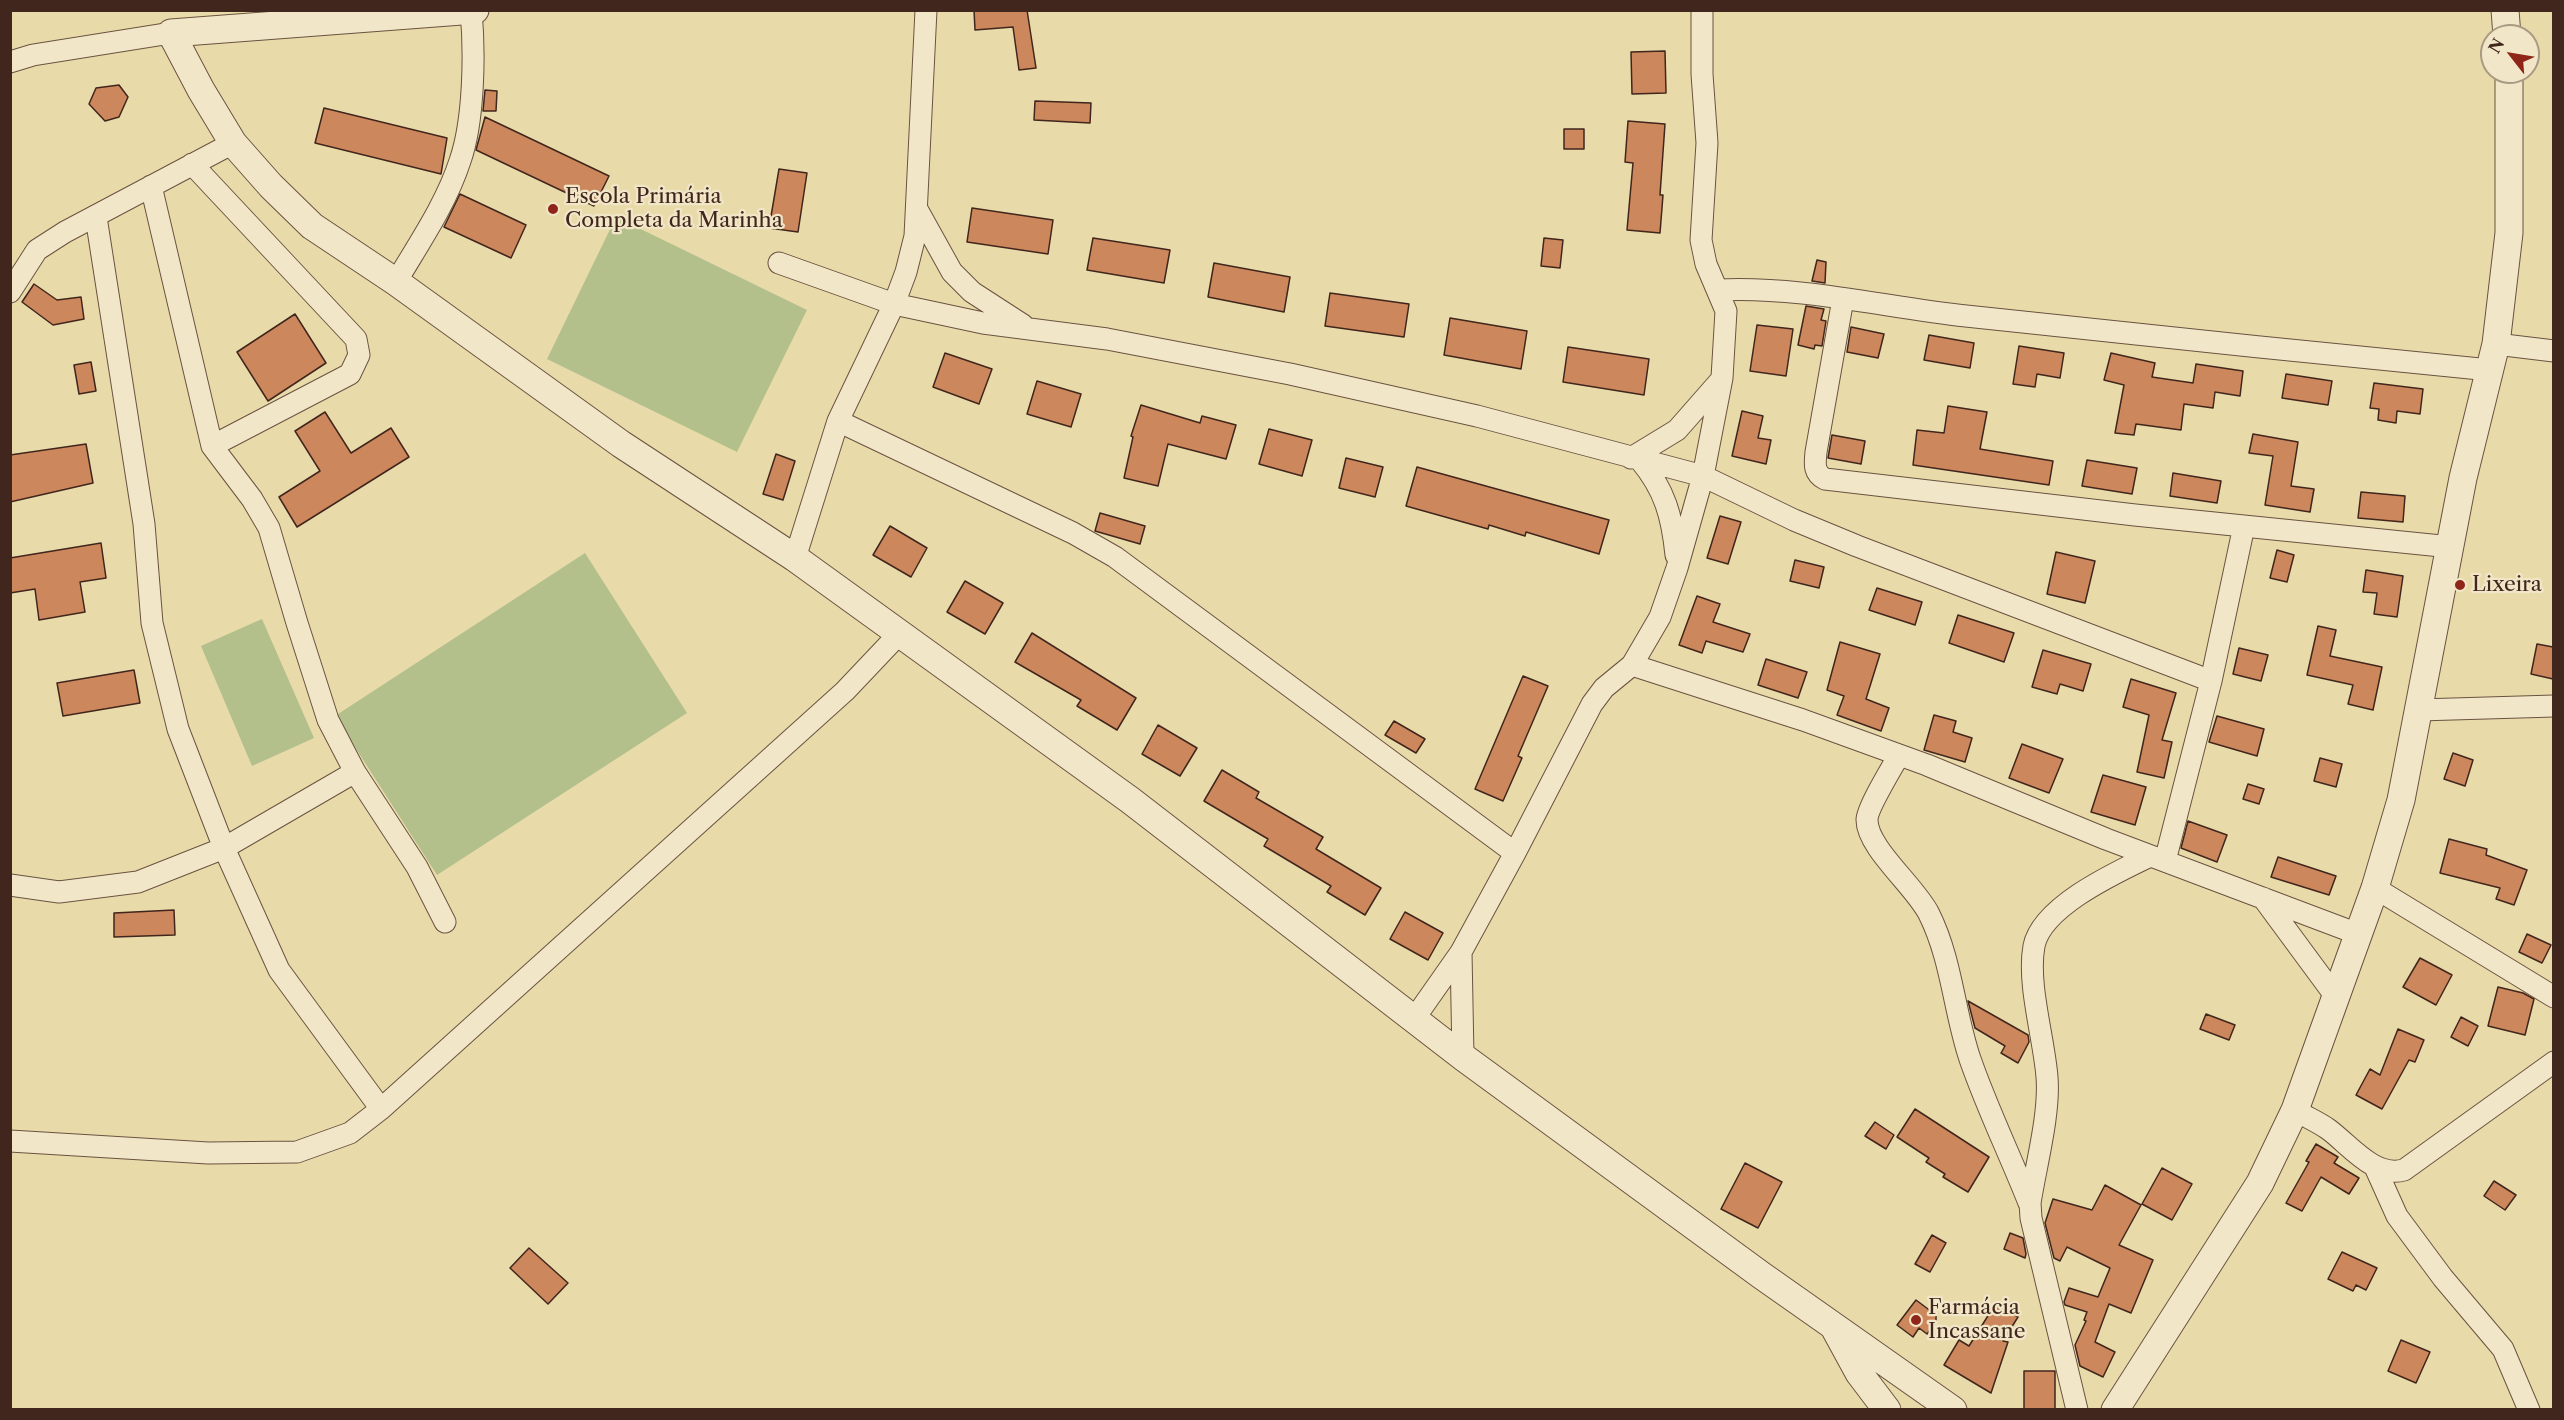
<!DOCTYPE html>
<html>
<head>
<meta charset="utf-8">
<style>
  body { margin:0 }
  #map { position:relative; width:2564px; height:1420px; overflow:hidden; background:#e9daaa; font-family:"Libre Caslon Text",serif }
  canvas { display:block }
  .frame { position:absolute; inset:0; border:12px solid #40261c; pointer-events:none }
  .north { position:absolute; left:2480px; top:24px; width:60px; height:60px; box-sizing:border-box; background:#f1e7c8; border:2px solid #aa9a83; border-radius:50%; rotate:301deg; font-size:16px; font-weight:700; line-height:24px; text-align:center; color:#40261c }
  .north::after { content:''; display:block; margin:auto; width:21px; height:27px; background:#8f2418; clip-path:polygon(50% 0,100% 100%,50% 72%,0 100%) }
</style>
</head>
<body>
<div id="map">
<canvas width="2564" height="1420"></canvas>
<div class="frame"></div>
<div class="north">N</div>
</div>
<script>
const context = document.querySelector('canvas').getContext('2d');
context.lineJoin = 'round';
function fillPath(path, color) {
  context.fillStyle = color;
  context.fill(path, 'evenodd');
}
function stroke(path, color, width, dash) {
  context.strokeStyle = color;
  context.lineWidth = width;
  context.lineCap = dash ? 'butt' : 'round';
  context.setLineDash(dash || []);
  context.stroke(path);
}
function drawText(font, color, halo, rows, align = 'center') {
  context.font = font + ' "Libre Caslon Text",serif';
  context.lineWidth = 4.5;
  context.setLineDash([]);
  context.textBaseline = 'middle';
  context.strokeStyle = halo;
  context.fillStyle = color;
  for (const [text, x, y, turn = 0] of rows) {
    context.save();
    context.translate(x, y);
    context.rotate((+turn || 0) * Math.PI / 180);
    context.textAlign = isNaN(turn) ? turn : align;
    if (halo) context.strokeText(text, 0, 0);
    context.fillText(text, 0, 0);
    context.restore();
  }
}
fillPath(new Path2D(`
  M616 217 807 310 737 452 547 359Z
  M585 553 687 713 437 875 335 716Z
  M262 619 314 738 252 766 201 646Z`), '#b3c08b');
const building = new Path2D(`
  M974 10H1027L1036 68 1019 70 1013 27 975 30Z
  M1665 51 1666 93 1632 94 1631 52Z
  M119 85 128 97 119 117 105 121 89 104 96 88Z
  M485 90 497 91 496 111H483Z
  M1035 101 1091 103 1090 123 1034 120Z
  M324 108 447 138 441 174 315 143Z
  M485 117 609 176 594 206 476 150Z
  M1628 121 1665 124 1660 195H1663L1660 233 1627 230 1633 163 1625 162Z
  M1564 129H1584V149H1564Z
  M779 169 807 173 798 232 769 228Z
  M460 194 526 225 511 258 444 227Z
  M972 208 1053 220 1048 254 967 242Z
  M1093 238 1170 250 1164 283 1087 270Z
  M1544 238 1563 240 1560 268 1541 266Z
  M1817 260 1826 262 1825 283 1812 281Z
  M1214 263 1290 277 1284 312 1208 297Z
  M34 284 57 300 81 297 84 319 53 325 22 302Z
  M1330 293 1409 304 1404 337 1325 326Z
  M1806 306 1824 309 1821 320 1826 321 1822 346 1815 345 1814 349 1798 345Z
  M295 314 326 363 268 401 237 352Z
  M1450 318 1527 331 1521 369 1444 355Z
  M1757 325 1793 329 1786 376 1750 371Z
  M1851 327 1884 334 1878 358 1847 352Z
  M1929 335 1974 343 1970 368 1924 360Z
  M2019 346 2064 353 2060 378 2037 374 2035 387 2013 384Z
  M1568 347 1649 359 1644 395 1563 382Z
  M945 353 992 369 979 404 933 387Z
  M2111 353 2155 363 2152 377 2193 383 2196 364 2243 371 2240 396 2215 392 2213 408 2184 404 2181 430 2136 424 2134 435 2115 433 2124 385 2104 380Z
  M91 362 96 391 79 394 74 365Z
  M2286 374 2332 381 2328 405 2282 398Z
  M1037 381 1081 394 1071 427 1027 414Z
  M2374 383 2423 389 2420 414 2397 411 2396 423 2378 420 2379 409 2370 408Z
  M1141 405 1200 423 1202 416 1236 425 1226 459 1168 444 1158 486 1124 478 1133 437 1131 436Z
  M1948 406 1987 412 1980 449 2053 461 2049 485 1913 465 1917 430 1944 433Z
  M1742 411 1763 416 1758 438 1771 440 1766 464 1732 456Z
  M325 412 351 453 391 428 409 457 297 527 279 497 320 471 295 431Z
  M1269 429 1312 440 1302 476 1259 464Z
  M2253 434 2298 442 2291 486 2314 489 2310 512 2265 505 2273 456 2249 453Z
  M1832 435 1865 441 1861 464 1828 458Z
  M86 444 93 483 10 502V455Z
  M776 454 795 461 783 500 763 494Z
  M1346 458 1383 467 1375 497 1339 488Z
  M2087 460 2137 468 2132 494 2082 486Z
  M1417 467 1609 520 1599 554 1526 532 1525 536 1489 525 1488 529 1406 506Z
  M2173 473 2221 481 2217 503 2170 496Z
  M2361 492 2405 496 2403 522 2358 518Z
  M1100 513 1145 526 1140 544 1095 531Z
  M1720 516 1741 522 1728 564 1707 558Z
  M890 526 927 548 911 577 873 555Z
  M101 543 106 578 80 582 85 612 39 620 35 589 10 593V558Z
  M2277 550 2294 555 2287 582 2270 578Z
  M2056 552 2095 561 2085 603 2047 594Z
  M1795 560 1824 567 1819 588 1790 581Z
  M2366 570 2403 576 2397 617 2374 614 2377 593 2363 592Z
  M965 581 1003 603 985 634 947 612Z
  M1877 588 1922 602 1915 625 1869 610Z
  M1697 596 1720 604 1713 622 1750 634 1743 652 1706 641 1702 653 1679 645Z
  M1958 615 2014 633 2004 662 1949 643Z
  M2318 626 2336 630 2330 656 2382 667 2373 710 2348 704 2353 685 2307 675Z
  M1032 633 1136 698 1117 730 1077 706 1081 700 1015 662Z
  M1840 642 1880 654 1866 699 1889 708 1881 731 1837 715 1844 696 1827 690Z
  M2537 644 2553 647V679L2531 674Z
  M2239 648 2268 655 2261 681 2233 674Z
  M2043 650 2091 664 2083 691 2060 684 2057 694 2032 687Z
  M1766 659 1807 672 1798 698 1758 685Z
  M134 670 140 703 63 716 57 683Z
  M1523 676 1548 686 1518 756 1522 758 1503 801 1475 789Z
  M2131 679 2176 693 2162 740 2172 742 2164 778 2137 772 2149 715 2123 707Z
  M1934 715 1956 721 1953 732 1972 738 1965 762 1924 750Z
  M2217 716 2264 729 2257 756 2209 742Z
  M1394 721 1425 739 1416 753 1385 735Z
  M1158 725 1197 748 1180 776 1142 754Z
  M2022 744 2063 759 2049 793 2009 778Z
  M2453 753 2473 760 2465 786 2444 779Z
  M2320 758 2342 764 2336 787 2314 781Z
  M1222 770 1259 792 1256 798 1323 837 1316 849 1381 888 1365 915 1327 892 1331 886 1264 846 1268 839 1204 801Z
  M2103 775 2146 787 2135 825 2091 812Z
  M2248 784 2264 789 2259 804 2243 799Z
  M2188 821 2227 835 2217 862 2181 848Z
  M2449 839 2487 849 2486 855 2527 870 2514 905 2496 899 2500 888 2440 873Z
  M2278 857 2336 876 2329 895 2271 877Z
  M174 910 175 935 114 937V913Z
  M1405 912 1443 933 1428 960 1390 939Z
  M2527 934 2551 945 2542 963 2519 952Z
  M2420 958 2452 975 2436 1005 2403 987Z
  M2498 987 2523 993 2534 999 2525 1035 2488 1026Z
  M1968 1001 2028 1035 2029 1042 2018 1063 2001 1053 2005 1046 1975 1028Z
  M2206 1014 2235 1025 2229 1040 2200 1029Z
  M2461 1017 2478 1026 2468 1046 2451 1037Z
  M2398 1029 2424 1040 2415 1062 2409 1060 2382 1109 2356 1095 2370 1069 2380 1075Z
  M1915 1109 1989 1157 1968 1192 1943 1177 1945 1174 1926 1162 1929 1158 1897 1137Z
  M1875 1122 1894 1135 1886 1149 1865 1136Z
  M2316 1144 2338 1157 2334 1163 2359 1178 2349 1194 2321 1177 2302 1211 2286 1203 2309 1162 2306 1161Z
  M1745 1163 1782 1182 1758 1228 1721 1209Z
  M2162 1168 2192 1184 2172 1220 2142 1204Z
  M2494 1181 2516 1195 2505 1210 2484 1196Z
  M2105 1185 2141 1205 2119 1245 2153 1260 2131 1313 2109 1304 2095 1342 2115 1352 2103 1377 2080 1366 2075 1345 2086 1321 2084 1320 2087 1312 2065 1305 2064 1302 2069 1288 2098 1297 2110 1268 2067 1247 2060 1261 2054 1258 2045 1223 2053 1199 2092 1210Z
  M2010 1233 2023 1238 2026 1254 2025 1258 2004 1249Z
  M1932 1235 1946 1243 1930 1272 1915 1264Z
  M529 1248 568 1283 548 1304 510 1268Z
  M2342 1252 2377 1268 2366 1290 2356 1285 2353 1291 2328 1279Z
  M1916 1300 1936 1315V1322L1927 1334 1919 1328 1913 1337 1897 1325Z
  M1996 1303 2018 1317 2003 1341 2008 1342 1991 1393 1944 1365 1959 1340 1969 1346Z
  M2401 1340 2430 1352 2416 1383 2388 1371Z
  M2024 1371H2055V1410H2024Z`);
fillPath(building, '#cd875d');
stroke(building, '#40261c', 1.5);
const minor = new Path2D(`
  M10 62 33 55 171 33
  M192 164 356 339 359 355 350 374 212 446
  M151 186 212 446 252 499 269 528 297 623 328 720 355 772 417 867 445 922
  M917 209 952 272 972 292 1023 325
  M96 217 144 524 152 623 178 729 224 848 279 970 381 1109
  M779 263 894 304 983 323 1107 339 1290 374 1477 416 1703 476 1794 520 1857 546 2211 681
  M396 282C419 243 446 204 460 161 474 121 475 53 471 11
  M1718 290C1801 286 1884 307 1966 316 2141 335 2315 353 2490 370
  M10 292 37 250 65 232 233 143
  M1843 299 1816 452C1815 463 1813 473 1825 479L2135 515 2451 547
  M2496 344 2554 351
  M838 421 1073 533 1115 557 1515 853
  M1631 458 1677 430 1720 381
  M1640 460C1665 490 1672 516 1676 555
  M795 558 838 421 894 304 906 272 915 236 926 10
  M1632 665 1803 720 1927 765 2106 839 2358 934
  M2419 710 2554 706
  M1899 755C1892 768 1867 808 1867 820 1867 848 1916 887 1929 914 1952 960 1954 1012 1970 1059 1987 1108 2010 1155 2029 1203
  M2165 861 2211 681 2244 526
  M10 885 59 892 138 882 224 848 355 772
  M2375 888 2554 997
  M2263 898 2336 997
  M1461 952 1463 1057
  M1414 1019 1461 952 1515 853 1592 704 1604 688 1632 665 1660 617 1677 568 1703 476 1722 378 1726 311 1706 264 1701 240 1707 143 1702 74V10
  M2295 1110C2306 1117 2318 1122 2328 1129 2350 1145 2374 1178 2404 1170L2554 1062
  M10 1141 208 1153 297 1152 350 1133 381 1109 845 691 899 634
  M2375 1167 2397 1216 2443 1278 2503 1349 2529 1410
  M2077 1410 2031 1218 2030 1203C2036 1165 2050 1114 2047 1077 2044 1038 2027 984 2034 946 2042 906 2117 872 2150 856`);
const tertiary = new Path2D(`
  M475 10 171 33 201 90 233 143 271 186 312 226 396 282 621 444 795 558 1130 800 1463 1057 1761 1275 1953 1410
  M2505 10 2507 36
  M1835 1329 1859 1373 1887 1410
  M2115 1410 2260 1183 2295 1110 2375 888 2401 800 2463 478 2496 344 2509 233V72`);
stroke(minor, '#6a5340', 23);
stroke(tertiary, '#6a5340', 29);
stroke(minor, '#f1e7c8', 21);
stroke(tertiary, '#f1e7c8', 27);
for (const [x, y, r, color] of [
  [553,209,6,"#8f2418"],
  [2460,585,6,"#8f2418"],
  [1916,1320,6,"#8f2418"]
]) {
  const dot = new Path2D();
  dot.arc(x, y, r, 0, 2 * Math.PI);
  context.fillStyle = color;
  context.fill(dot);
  stroke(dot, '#f1e7c8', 2);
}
drawText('21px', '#40261c', '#f1e7c8', [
  ["Escola Primária",565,197],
  ["Completa da Marinha",565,221],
  ["Lixeira",2472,585],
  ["Farmácia",1928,1308],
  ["Incassane",1928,1332]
], 'left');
</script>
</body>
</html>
